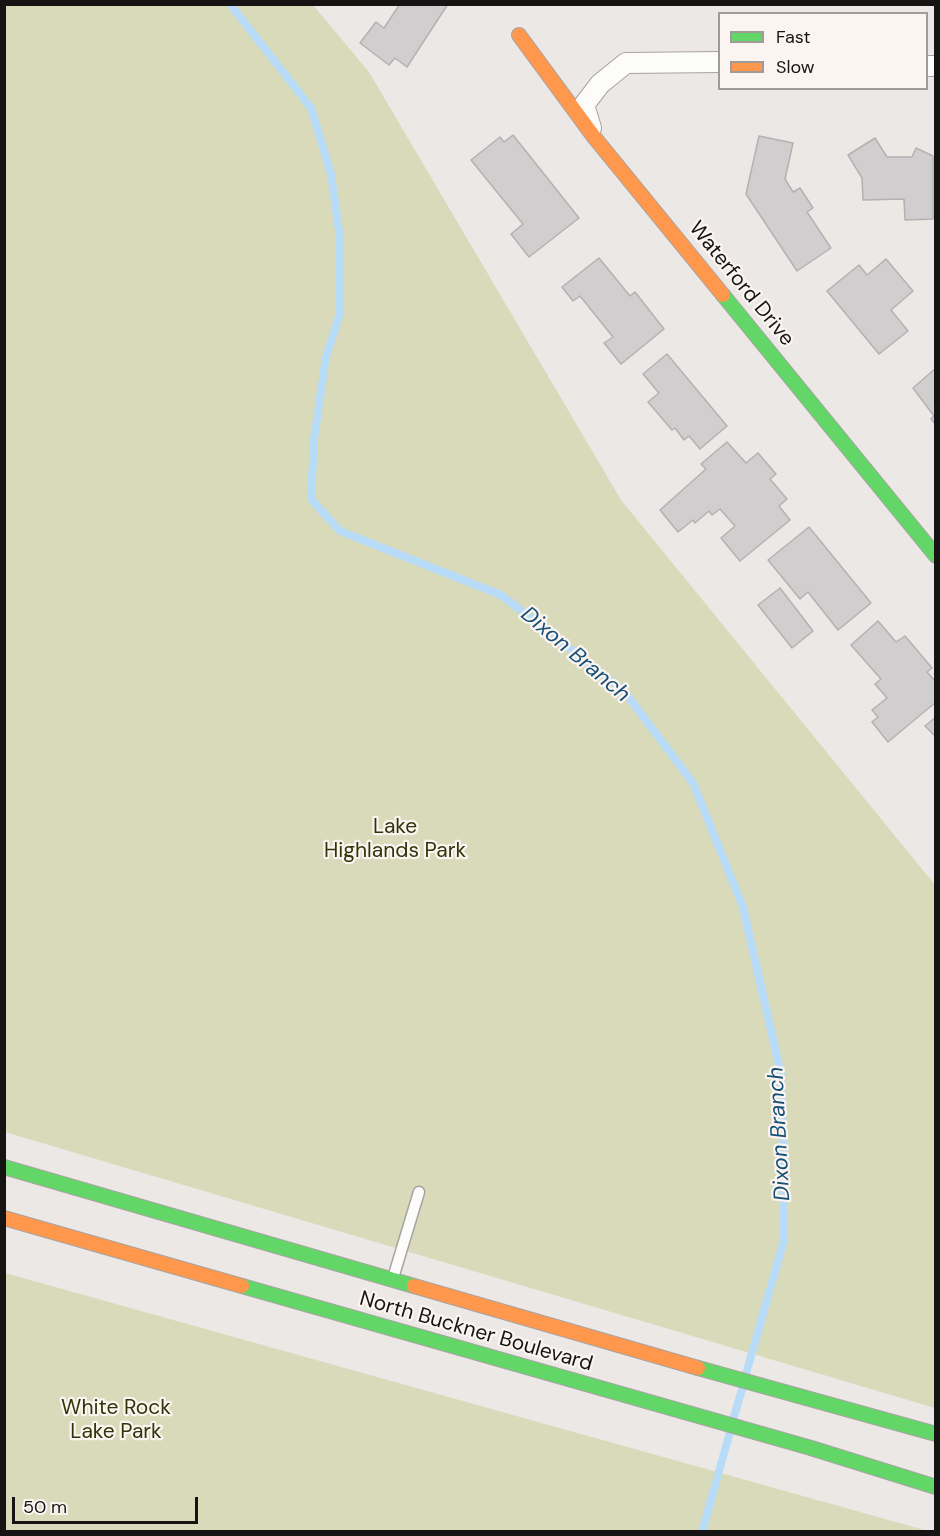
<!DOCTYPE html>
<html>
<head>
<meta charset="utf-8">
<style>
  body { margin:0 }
  #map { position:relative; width:940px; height:1536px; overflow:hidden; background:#ece8e6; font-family:"DM Sans",sans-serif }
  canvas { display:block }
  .frame { position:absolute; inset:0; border:6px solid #161413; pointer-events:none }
  .legend { position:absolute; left:718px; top:12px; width:210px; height:78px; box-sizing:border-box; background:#fcf4f1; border:2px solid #a09a98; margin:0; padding:8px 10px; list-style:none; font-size:18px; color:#161413 }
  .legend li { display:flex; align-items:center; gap:12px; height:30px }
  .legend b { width:30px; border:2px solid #a09a98 }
  .scale { position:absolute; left:12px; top:1497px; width:186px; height:27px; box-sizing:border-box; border:3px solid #161413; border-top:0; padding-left:8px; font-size:18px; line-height:21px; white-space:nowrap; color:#161413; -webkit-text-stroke:4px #fcf4f1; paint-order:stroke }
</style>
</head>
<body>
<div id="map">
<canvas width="940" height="1536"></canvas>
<div class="frame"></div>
<ul class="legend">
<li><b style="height:8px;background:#63d668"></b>Fast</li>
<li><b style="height:8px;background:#ff974d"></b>Slow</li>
</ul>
<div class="scale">50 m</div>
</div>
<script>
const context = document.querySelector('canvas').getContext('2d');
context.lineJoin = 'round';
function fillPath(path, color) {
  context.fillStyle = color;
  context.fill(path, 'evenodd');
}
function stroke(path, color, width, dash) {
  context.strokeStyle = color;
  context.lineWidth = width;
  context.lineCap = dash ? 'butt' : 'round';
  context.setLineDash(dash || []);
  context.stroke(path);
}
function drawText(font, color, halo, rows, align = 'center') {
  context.font = font + ' "DM Sans",sans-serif';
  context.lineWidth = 4.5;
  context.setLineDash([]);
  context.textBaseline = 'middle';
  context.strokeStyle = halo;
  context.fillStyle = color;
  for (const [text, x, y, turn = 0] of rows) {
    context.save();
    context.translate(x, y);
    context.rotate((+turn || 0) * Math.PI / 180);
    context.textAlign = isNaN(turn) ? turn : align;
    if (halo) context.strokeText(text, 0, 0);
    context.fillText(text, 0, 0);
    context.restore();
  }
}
fillPath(new Path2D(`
  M5 5H313L369 72 621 500 935 885V1408L5 1132Z
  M4 1273H5L928 1531H5Z`), '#d8dab9');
stroke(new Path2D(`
  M230 4 311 108 331 174 340 238V313L326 357 314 439 311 499 340 531 501 595 624 691 693 783 743 907 782 1079 784 1240 746 1374
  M733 1420 743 1386
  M702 1532 730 1432`), '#b8dcf7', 8);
const building = new Path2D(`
  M400 4H448L407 67 395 58 389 65 360 43 376 22 384 28Z
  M513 135 579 218 529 257 511 234 523 224 471 160 500 137 504 142Z
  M759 136 793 143 785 179 793 192 800 188 813 208 807 212 831 248 797 271 746 194Z
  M875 138 887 157H912L916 148 933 156V219L905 220 904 199 863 200 862 178 848 155Z
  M599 258 630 296 635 292 664 329 621 364 604 343 613 337 580 296 573 301 562 287Z
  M886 259 913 291 891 310 908 331 879 354 827 291 859 265 867 275Z
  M667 354 727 426 700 449 689 436 684 440 675 428 672 430 648 402 659 393 643 374Z
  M936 368V425L931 419 934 416 913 388Z
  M727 442 746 463 758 453 776 474 770 479 787 499 779 506 790 520 740 561 721 538 735 526 720 509 712 515 709 511 695 523 693 520 678 532 660 510 706 469 701 464Z
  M809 527 871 603 838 630 808 592 800 599 768 560Z
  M780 588 813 631 792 648 758 605Z
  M878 621 896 642 905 636 932 668 927 672 936 682V702L888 742 872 722 878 717 872 710 887 698 875 684 881 679 851 645Z
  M936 717V737L925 726Z`);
fillPath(building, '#d1cecf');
stroke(building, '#b3b1b1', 1.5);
const lane = new Path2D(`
  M393 1278 419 1192`);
const street = new Path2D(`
  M926 66H936
  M591 128 584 105 600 84 626 63 720 62`);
const fast = new Path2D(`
  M723 295 936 556
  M4 1167 414 1286
  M242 1286 811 1448 936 1487
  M698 1368 936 1434`);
const slow = new Path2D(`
  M519 35 594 137 723 295
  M4 1218 242 1286
  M414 1286 698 1368`);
stroke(lane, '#a7a3a2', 13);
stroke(street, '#a7a3a2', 22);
stroke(fast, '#a7a3a2', 16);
stroke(slow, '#a7a3a2', 16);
stroke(lane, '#fcfcfb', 10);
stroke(street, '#fcfcfb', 20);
stroke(fast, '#63d668', 14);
stroke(slow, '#ff974d', 14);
drawText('21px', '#161413', '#fcf4f1', [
  ["Waterford Drive",741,284,51],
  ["North Buckner Boulevard",476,1332,16]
]);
drawText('21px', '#303406', '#fcf4f1', [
  ["Lake",395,827],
  ["Highlands Park",395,851],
  ["White Rock",116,1408],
  ["Lake Park",116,1432]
]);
drawText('italic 22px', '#155176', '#fcf4f1', [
  ["Dixon Branch",575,655,40],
  ["Dixon Branch",780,1134,-93]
]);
</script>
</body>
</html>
